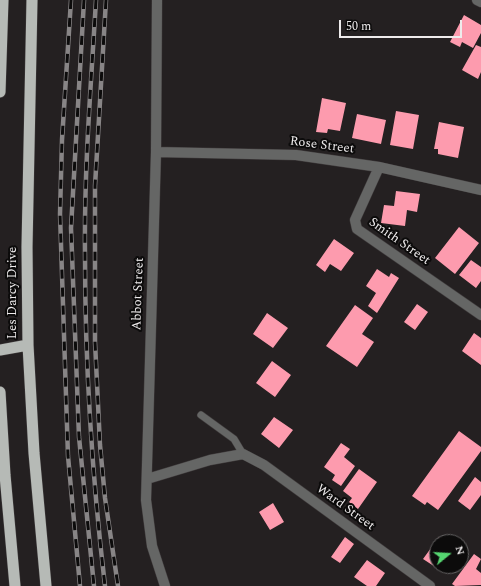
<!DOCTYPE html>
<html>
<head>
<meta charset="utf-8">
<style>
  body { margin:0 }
  #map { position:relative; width:481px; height:586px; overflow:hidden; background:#242021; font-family:Spectral,serif }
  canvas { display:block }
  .north { position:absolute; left:429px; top:534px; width:40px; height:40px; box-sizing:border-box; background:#0c0b0b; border:1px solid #666565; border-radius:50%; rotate:72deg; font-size:11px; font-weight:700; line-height:16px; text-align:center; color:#eeebec }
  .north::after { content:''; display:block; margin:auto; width:14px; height:18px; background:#56d671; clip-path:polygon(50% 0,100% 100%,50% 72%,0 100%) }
  .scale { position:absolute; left:339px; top:20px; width:123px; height:18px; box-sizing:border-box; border:2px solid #eeebec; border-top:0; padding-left:5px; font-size:12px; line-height:14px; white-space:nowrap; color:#eeebec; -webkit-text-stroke:3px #0c0b0b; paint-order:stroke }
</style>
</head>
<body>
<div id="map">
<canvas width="481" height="586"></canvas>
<div class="north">N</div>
<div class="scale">50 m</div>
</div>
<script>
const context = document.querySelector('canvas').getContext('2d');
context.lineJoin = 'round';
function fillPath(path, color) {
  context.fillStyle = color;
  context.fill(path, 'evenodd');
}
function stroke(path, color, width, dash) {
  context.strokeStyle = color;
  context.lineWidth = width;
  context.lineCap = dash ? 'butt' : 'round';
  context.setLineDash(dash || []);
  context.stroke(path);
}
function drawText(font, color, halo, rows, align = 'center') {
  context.font = font + ' Spectral,serif';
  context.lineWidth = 4;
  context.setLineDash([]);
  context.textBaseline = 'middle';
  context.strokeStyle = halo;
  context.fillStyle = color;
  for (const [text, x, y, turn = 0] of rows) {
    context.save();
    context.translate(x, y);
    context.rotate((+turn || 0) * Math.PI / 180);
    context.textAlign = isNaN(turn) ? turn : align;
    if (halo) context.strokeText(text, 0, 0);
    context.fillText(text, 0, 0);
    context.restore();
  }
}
fillPath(new Path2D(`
  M464 15 481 25V33L473 48 462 42 460 47 450 42Z
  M476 45 481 47V72L478 79 462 70Z
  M322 98 346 103 340 131 328 129 327 133 316 132Z
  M396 111 419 115 413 149 390 145Z
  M357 114 386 120 381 144 352 138Z
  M439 122 464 127 458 158 438 154V149H434Z
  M396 191 420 194 417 212 407 210 405 226 381 223 384 205 394 206Z
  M459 227 479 243 455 274 435 258Z
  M334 239 354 253 341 271 330 264 325 272 316 265Z
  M471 260 481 267V281L476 288 459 275Z
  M377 269 389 277 391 273 399 278 377 313 368 306 376 293 366 286Z
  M417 304 428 312 415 330 404 322Z
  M355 305 373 318 362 334 374 342 357 367 326 346Z
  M267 313 288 328 273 348 253 334Z
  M474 333 481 338V365L462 351Z
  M272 361 291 375 275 397 256 383Z
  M274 417 293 430 279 448 261 434Z
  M459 431 481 447V451L438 510 427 502 425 505 412 496Z
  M341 443 350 449 344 457 355 466 341 486 332 480 335 475 324 467Z
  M359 469 377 482 358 509 349 502 352 498 343 491Z
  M475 477 481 482V495L470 510 458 501Z
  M273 503 284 522 270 530 259 512Z
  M345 537 354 544 340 563 331 557Z
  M439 537 446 542H437V566H447L443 572 423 559Z
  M474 554 481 559 476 569 481 573V585L455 586 452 584Z
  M367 560 385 573 376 586H367L354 577Z`), '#fd9bae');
const service = new Path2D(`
  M201 415 234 439 243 454`);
const minor = new Path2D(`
  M157 0 156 152 146 500 152 546 165 586
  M477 0 481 2
  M156 152 296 155 379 167 481 190
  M379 167 355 220 357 229 481 315
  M147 479 210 460 243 454 264 465 430 586`);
const trunk = new Path2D(`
  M32 0 27 247 28 345 34 453 46 586
  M0 92 3 0
  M0 350 28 345
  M0 392 5 475 15 586`);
stroke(service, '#403c3d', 8);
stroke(minor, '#403c3d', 11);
stroke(trunk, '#403c3d', 12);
stroke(service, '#656665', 7);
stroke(minor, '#656665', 10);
stroke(trunk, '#b6bab6', 11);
const rail = new Path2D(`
  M71 0 62 140 60 214 68 456 80 586
  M84 0 71 228 79 437 94 586
  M96 0C91 85 84 169 85 254 85 364 92 476 105 586
  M106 0 95 186V342L100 445 105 498 118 586`);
stroke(rail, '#888586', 4.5);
stroke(rail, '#0c0b0b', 3, [9]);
drawText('13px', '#eeebec', '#0c0b0b', [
  ["Rose Street",322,146,7],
  ["Smith Street",399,242,35],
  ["Les Darcy Drive",13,293,-90],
  ["Abbot Street",139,294,-88],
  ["Ward Street",345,508,36]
]);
</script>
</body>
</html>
